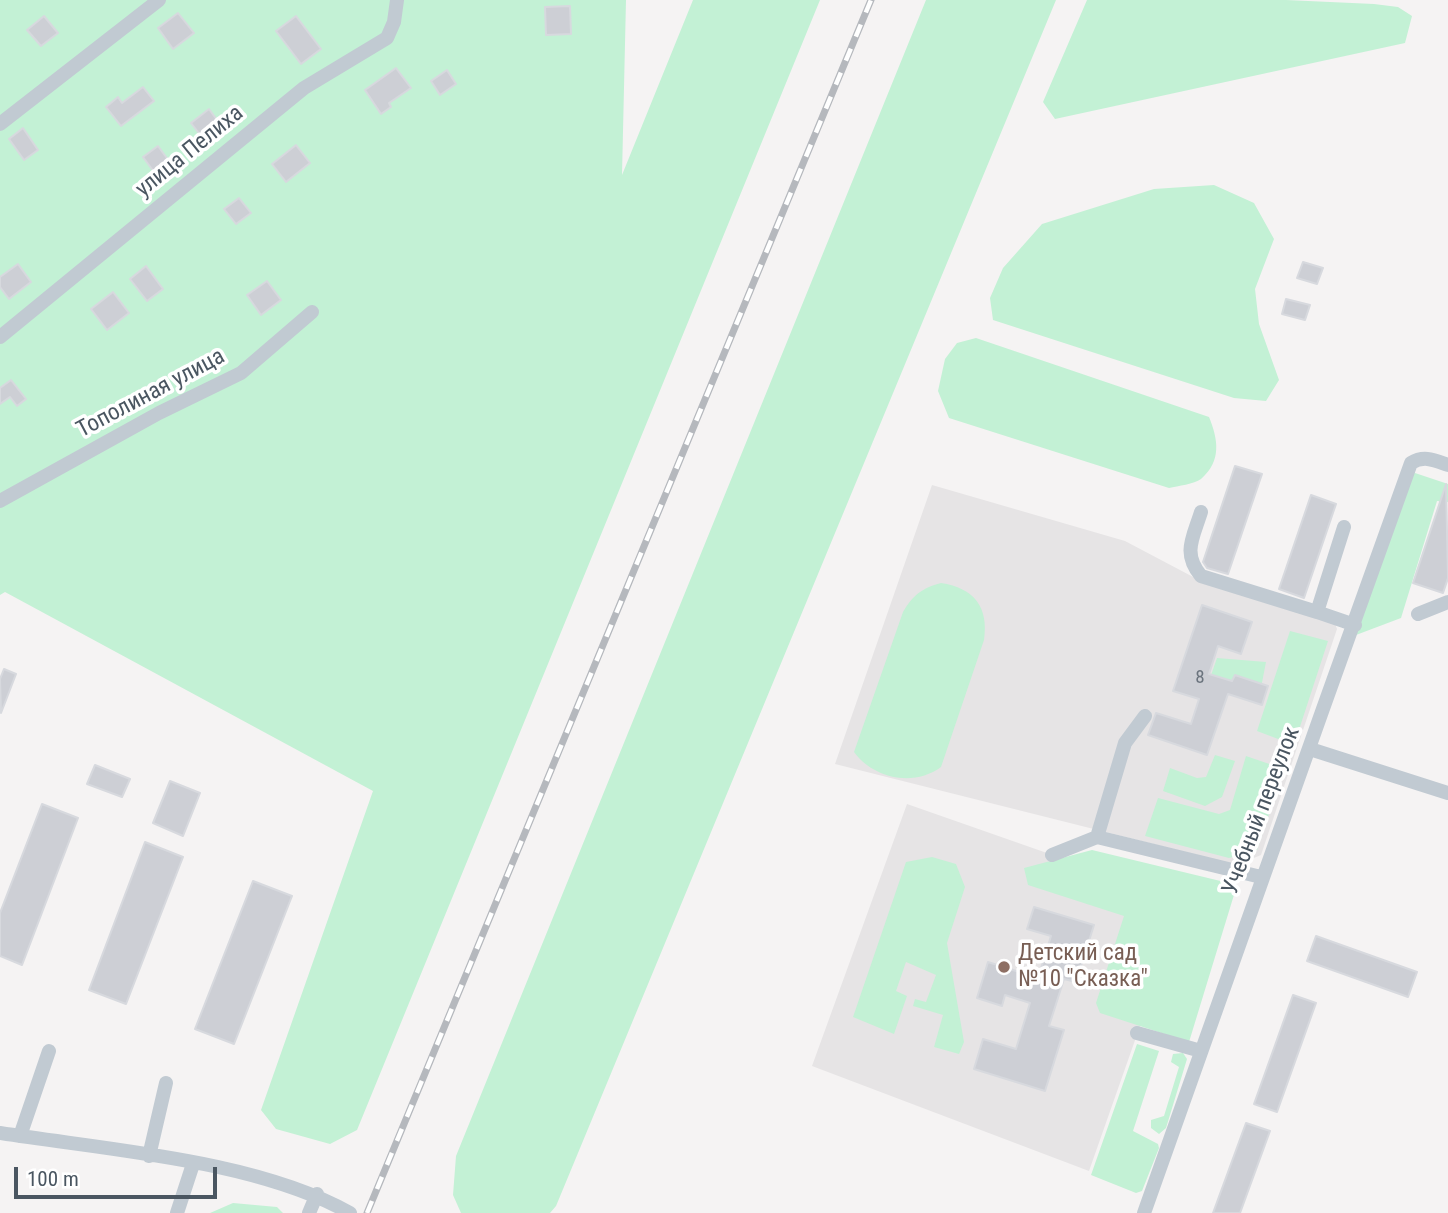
<!DOCTYPE html>
<html>
<head>
<meta charset="utf-8">
<style>
  body { margin:0 }
  #map { position:relative; width:1448px; height:1213px; overflow:hidden; background:#f5f3f3; font-family:"Roboto Condensed",sans-serif }
  canvas { display:block }
  .scale { position:absolute; left:14px; top:1167px; width:203px; height:32px; box-sizing:border-box; border:4px solid #4a5661; border-top:0; padding-left:9px; font-size:21px; line-height:24px; white-space:nowrap; color:#4a5661; -webkit-text-stroke:5px #fff; paint-order:stroke }
</style>
</head>
<body>
<div id="map">
<canvas width="1448" height="1213"></canvas>
<div class="scale">100 m</div>
</div>
<script>
const context = document.querySelector('canvas').getContext('2d');
context.lineJoin = 'round';
function fillPath(path, color) {
  context.fillStyle = color;
  context.fill(path, 'evenodd');
}
function stroke(path, color, width, dash) {
  context.strokeStyle = color;
  context.lineWidth = width;
  context.lineCap = dash ? 'butt' : 'round';
  context.setLineDash(dash || []);
  context.stroke(path);
}
function drawText(font, color, halo, rows, align = 'center') {
  context.font = font + ' "Roboto Condensed",sans-serif';
  context.lineWidth = 7;
  context.setLineDash([]);
  context.textBaseline = 'middle';
  context.strokeStyle = halo;
  context.fillStyle = color;
  for (const [text, x, y, turn = 0] of rows) {
    context.save();
    context.translate(x, y);
    context.rotate((+turn || 0) * Math.PI / 180);
    context.textAlign = isNaN(turn) ? turn : align;
    if (halo) context.strokeText(text, 0, 0);
    context.fillText(text, 0, 0);
    context.restore();
  }
}
fillPath(new Path2D(`
  M932 485 1125 541 1197 579 1334 621 1337 629 1261 855 1237 865 835 764Z
  M907 804 1184 901 1089 1171 812 1066Z`), '#e6e4e5');
fillPath(new Path2D(`
  M0 0H626L622 175 693 0H820L357 1130 330 1144 276 1129 261 1110 373 791 5 592 0 595Z
  M926 0H1056L556 1206 550 1213H461L453 1195 456 1156Z
  M1087 0H1286L1374 4 1398 7 1412 16 1405 43 1055 119 1043 102Z
  M1214 185 1254 203 1274 239 1255 289 1259 324 1279 380 1266 401 1234 398 993 320 990 298 1003 268 1042 224 1154 189Z
  M976 338 1209 417C1218 439 1222 461 1201 479 1194 484 1178 486 1169 488L949 418 938 391 945 359 957 343Z
  M1415 473 1448 484V502L1437 501 1401 618 1356 635 1409 476Z
  M941 583C974 588 989 607 984 640L941 767C914 787 874 779 854 752L903 612C913 595 922 588 941 583Z
  M1290 631 1328 641 1294 745 1257 731Z
  M1217 658 1266 662 1260 693 1209 681Z
  M1215 755 1235 761 1222 797 1205 806 1163 791 1170 768 1197 778 1206 777Z
  M1246 756 1284 769 1257 850 1229 858 1145 836 1158 798 1219 814 1230 810Z
  M1092 850 1237 885 1189 1042 1100 1013 1096 1003 1124 916 1028 885 1024 868Z
  M932 857 956 864 965 887 947 943 964 1042 959 1054 934 1047 943 1015 913 1006 915 999 926 1002 936 975 906 962 896 991 907 996 894 1034 853 1017 906 862Z
  M1137 1044 1159 1051 1133 1131 1158 1144 1159 1148 1142 1191 1136 1193 1091 1175Z
  M1183 1053 1187 1059 1166 1128 1159 1134 1151 1128V1120L1164 1116 1179 1067 1171 1062 1173 1054Z
  M233 1203 277 1207 283 1213H210Z`), '#c3f1d5');
const building = new Path2D(`
  M570 6 571 34 546 35 545 7Z
  M178 13 194 33 173 49 158 28Z
  M44 16 58 33 41 46 27 30Z
  M296 16 321 49 301 64 276 31Z
  M396 68 411 88 389 103 391 107 381 114 365 90Z
  M447 70 456 84 440 95 431 81Z
  M143 87 154 101 121 126 106 107 118 97 122 103Z
  M209 109 222 127 205 141 191 123Z
  M23 128 38 150 24 160 9 139Z
  M296 145 310 163 286 182 272 164Z
  M158 146 169 161 154 172 143 157Z
  M239 198 251 213 236 224 224 209Z
  M1303 262 1323 268 1317 284 1297 278Z
  M18 264 31 282 9 299 0 287V277Z
  M146 266 163 289 147 301 130 279Z
  M267 281 281 300 261 315 247 295Z
  M113 292 129 313 107 330 91 309Z
  M1286 299 1310 305 1305 320 1282 314Z
  M11 380 26 399 17 406 10 397 0 404V388Z
  M1235 466 1262 474 1228 574 1207 568 1203 562Z
  M1446 484 1448 578 1443 593 1413 583Z
  M1311 495 1336 504 1304 598 1279 589Z
  M1202 605 1252 622 1241 654 1218 646 1209 674 1232 681 1235 675 1268 686 1262 705 1228 694 1207 755 1148 735 1156 713 1191 724 1199 699 1173 691Z
  M4 669 16 674 1 713 0 679Z
  M95 765 130 779 122 797 87 784Z
  M170 781 200 793 183 836 153 823Z
  M42 804 78 818 22 965 0 956V913Z
  M145 842 183 857 126 1004 89 990Z
  M253 881 292 896 234 1044 195 1029Z
  M1034 907 1094 925 1076 982 1064 979 1049 1026 1064 1030 1045 1091 974 1069 983 1039 1016 1049 1030 1003 1005 995 1002 1006 977 998 988 962 1038 978 1051 936 1027 929Z
  M1316 936 1417 972 1408 997 1307 961Z
  M1293 995 1316 1003 1277 1112 1254 1104Z
  M1246 1123 1270 1131 1240 1213H1213Z`);
fillPath(building, '#cdcfd5');
stroke(building, '#d7d9de', 2);
stroke(new Path2D(`
  M0 124 159 0
  M0 337 304 88 387 38 394 22 397 0
  M0 501 159 413 241 373 312 312
  M1201 512C1193 538 1182 553 1201 576L1317 612
  M1344 527 1317 612 1355 625
  M1418 614 1448 602
  M1145 716 1125 743 1097 837 1261 877
  M1310 749 1448 793
  M1052 855 1097 837
  M1137 1033 1201 1051
  M0 1133C108 1150 256 1160 350 1213
  M20 1136 49 1051
  M149 1156 166 1083
  M177 1213 193 1164
  M309 1213 317 1194
  M1144 1213C1231 962 1322 713 1411 463 1424 455 1434 460 1448 465`), '#c1cad2', 14);
const rail = new Path2D(`
  M367 1213 871 0`);
stroke(rail, '#b5b8bd', 7);
stroke(rail, '#fff', 4.5, [13]);
for (const [x, y, r, color] of [
  [1004,967,7,"#8d6e63"]
]) {
  const dot = new Path2D();
  dot.arc(x, y, r, 0, 2 * Math.PI);
  context.fillStyle = color;
  context.fill(dot);
  stroke(dot, '#fff', 2.5);
}
drawText('19px', '#6b747e', null, [
  ["8",1200,678]
]);
drawText('23px', '#4a5661', '#fff', [
  ["улица Пелиха",190,152,-39],
  ["Тополиная улица",151,394,-28],
  ["Учебный переулок",1262,811,-69]
]);
drawText('23px', '#785e54', '#fff', [
  ["Детский сад",1018,954],
  ["№10 \"Сказка\"",1018,980]
], 'left');
</script>
</body>
</html>
